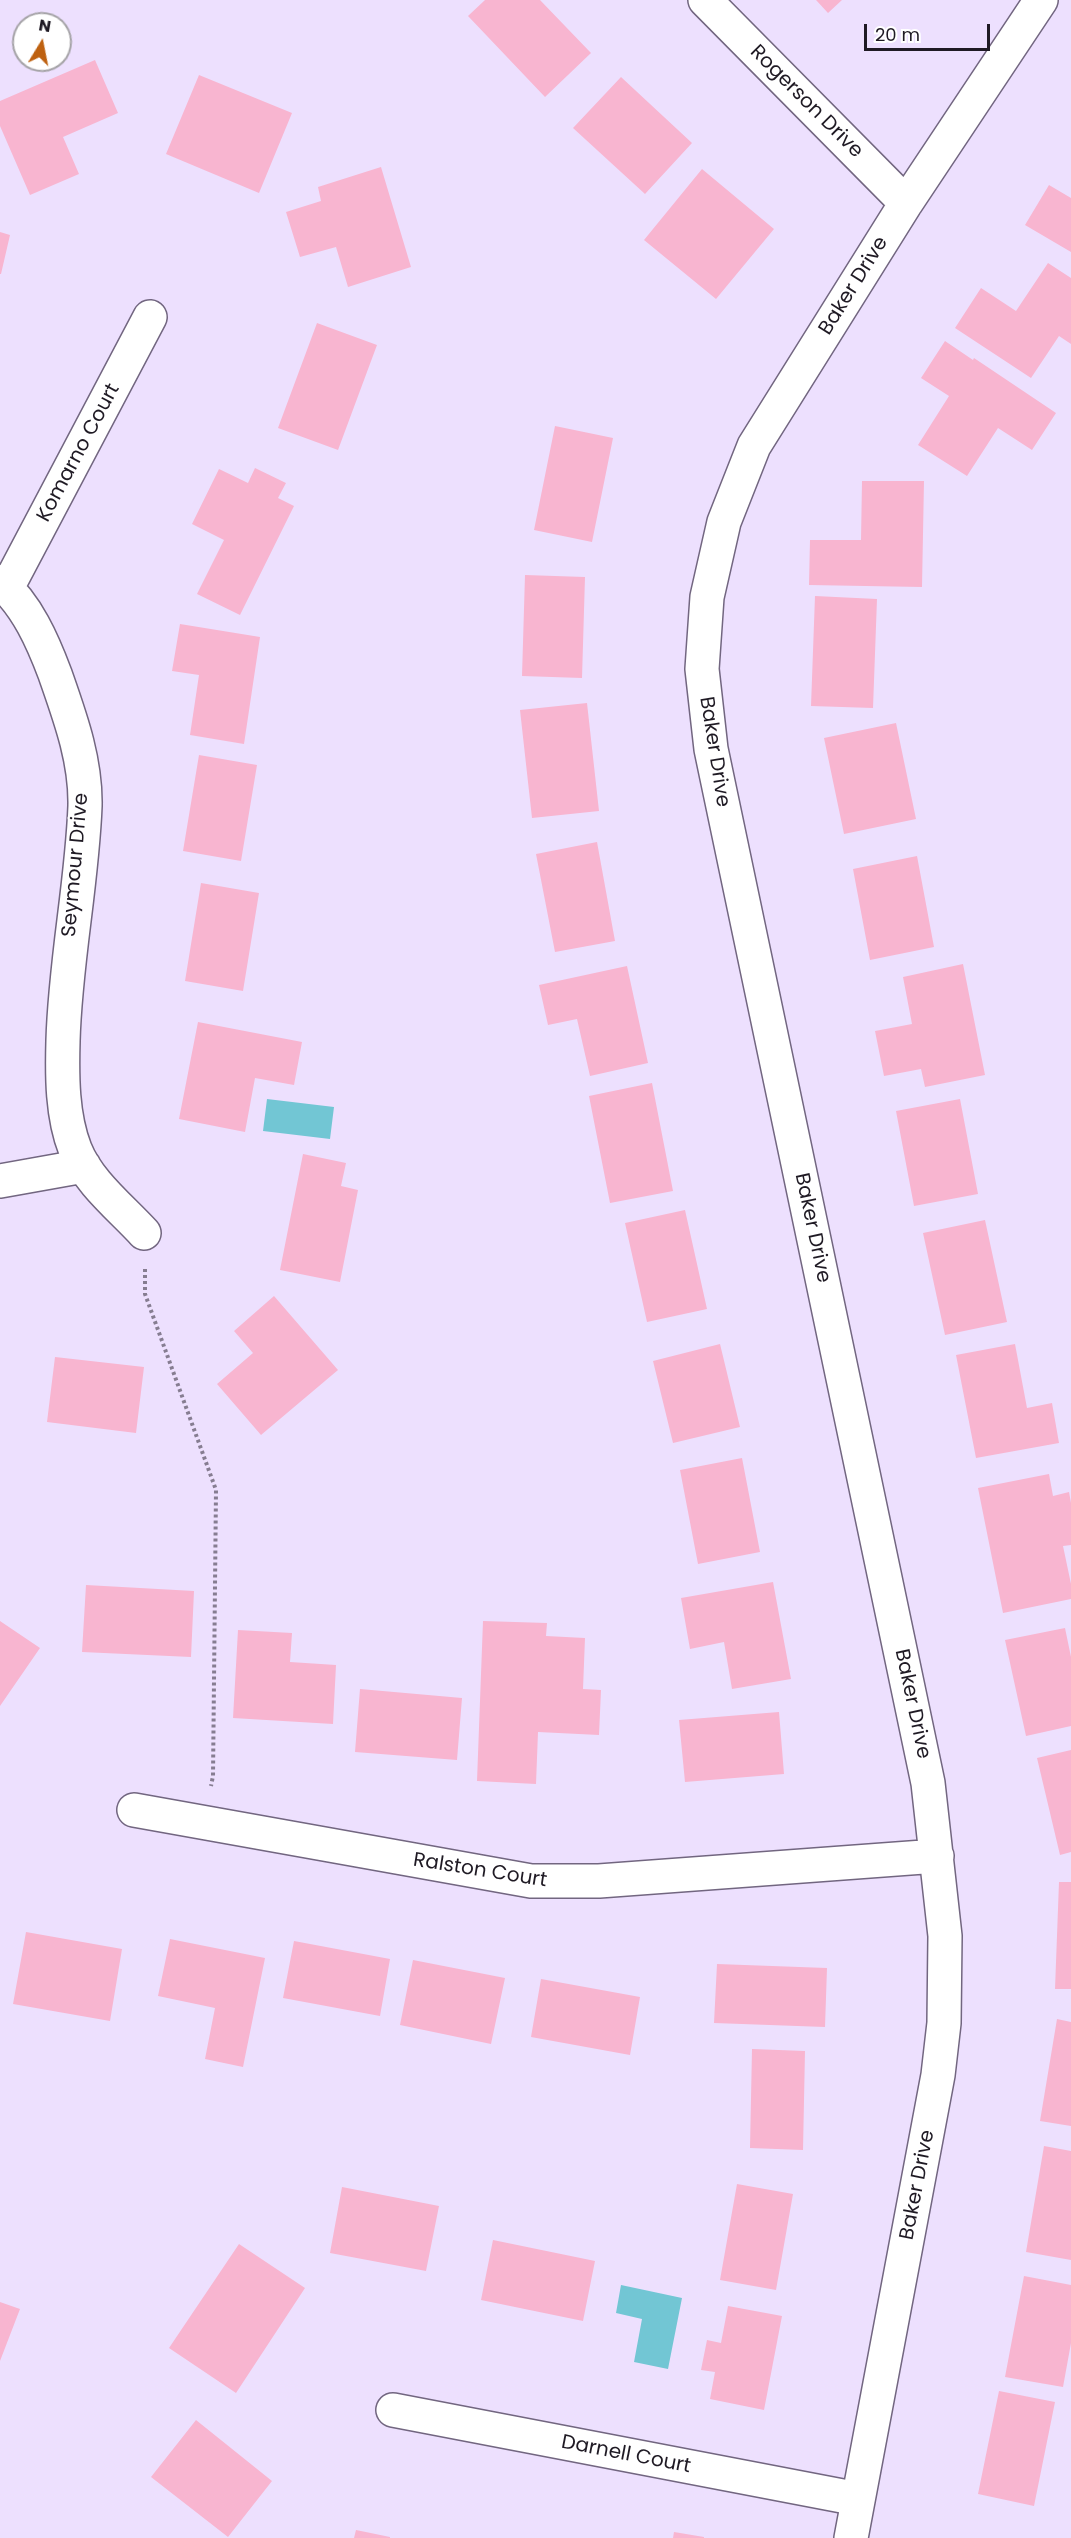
<!DOCTYPE html>
<html>
<head>
<meta charset="utf-8">
<style>
  body { margin:0 }
  #map { position:relative; width:1071px; height:2538px; overflow:hidden; background:#ede0fe; font-family:Poppins,sans-serif }
  canvas { display:block }
  .north { position:absolute; left:12px; top:12px; width:60px; height:60px; box-sizing:border-box; background:#fff; border:2px solid #a5a3a7; border-radius:50%; rotate:10deg; font-size:16px; font-weight:700; line-height:24px; text-align:center; color:#1f1a24 }
  .north::after { content:''; display:block; margin:auto; width:21px; height:27px; background:#be6110; clip-path:polygon(50% 0,100% 100%,50% 72%,0 100%) }
  .scale { position:absolute; left:864px; top:24px; width:126px; height:27px; box-sizing:border-box; border:3px solid #1f1a24; border-top:0; padding-left:8px; font-size:18px; line-height:21px; white-space:nowrap; color:#1f1a24; -webkit-text-stroke:4px #fff; paint-order:stroke }
</style>
</head>
<body>
<div id="map">
<canvas width="1071" height="2538"></canvas>
<div class="north">N</div>
<div class="scale">20 m</div>
</div>
<script>
const context = document.querySelector('canvas').getContext('2d');
context.lineJoin = 'round';
function fillPath(path, color) {
  context.fillStyle = color;
  context.fill(path, 'evenodd');
}
function stroke(path, color, width, dash) {
  context.strokeStyle = color;
  context.lineWidth = width;
  context.lineCap = dash ? 'butt' : 'round';
  context.setLineDash(dash || []);
  context.stroke(path);
}
function drawText(font, color, halo, rows, align = 'center') {
  context.font = font + ' Poppins,sans-serif';
  context.lineWidth = 4.5;
  context.setLineDash([]);
  context.textBaseline = 'middle';
  context.strokeStyle = halo;
  context.fillStyle = color;
  for (const [text, x, y, turn = 0] of rows) {
    context.save();
    context.translate(x, y);
    context.rotate((+turn || 0) * Math.PI / 180);
    context.textAlign = isNaN(turn) ? turn : align;
    if (halo) context.strokeText(text, 0, 0);
    context.fillText(text, 0, 0);
    context.restore();
  }
}
fillPath(new Path2D(`
  M267 1099 334 1107 330 1139 263 1131Z
  M621 2285 682 2298 668 2369 634 2362 642 2319 616 2313Z`), '#72c6d4');
fillPath(new Path2D(`
  M485 0H540L591 53 545 97 468 16Z
  M816 0H842L828 13Z
  M95 60 118 113 63 137 79 174 30 195 0 126V101Z
  M199 75 292 113 259 193 166 154Z
  M621 77 692 143 645 194 573 128Z
  M381 167 411 267 348 287 336 247 300 257 286 212 321 201 318 187Z
  M702 169 774 229 716 299 644 240Z
  M1049 185 1071 198V252L1025 225Z
  M0 232 10 235 1 274H0Z
  M1048 263 1071 278V344L1059 336 1031 378 955 328 981 288 1016 311Z
  M317 323 377 345 338 450 278 428Z
  M945 341 973 360 974 358 1056 413 1032 450 998 428 967 476 918 445 949 396 921 378Z
  M555 426 613 438 592 542 534 530Z
  M255 468 286 483 278 498 294 506 240 615 197 594 224 540 192 524 219 469 248 483Z
  M862 481H924L922 587 809 585 810 540H861Z
  M525 575 585 577 582 678 522 676Z
  M815 596 877 599 873 708 811 706Z
  M180 624 260 637 244 744 190 735 199 675 172 671Z
  M587 703 599 811 532 818 520 710Z
  M896 723 916 819 844 834 824 738Z
  M199 755 257 765 241 861 183 851Z
  M597 842 615 941 555 952 536 854Z
  M917 856 934 947 870 960 853 869Z
  M201 883 259 893 243 991 185 981Z
  M963 964 985 1075 925 1087 921 1069 884 1076 875 1031 912 1024 903 977Z
  M627 966 648 1063 590 1076 577 1019 548 1025 539 985Z
  M198 1022 302 1042 294 1085 255 1078 245 1132 179 1119Z
  M652 1083 673 1191 610 1203 589 1096Z
  M960 1099 978 1194 914 1206 896 1111Z
  M303 1154 346 1163 341 1186 358 1190 340 1282 280 1270Z
  M685 1210 707 1309 647 1322 625 1223Z
  M985 1220 1007 1322 945 1335 923 1233Z
  M274 1296 338 1370 261 1435 217 1384 253 1353 234 1331Z
  M720 1344 740 1427 673 1443 653 1361Z
  M1015 1344 1027 1408 1052 1403 1059 1443 976 1458 956 1355Z
  M55 1357 144 1367 136 1433 47 1422Z
  M742 1458 760 1552 698 1564 680 1470Z
  M1049 1474 1053 1496 1069 1492 1071 1503V1545L1063 1546 1071 1584V1599L1003 1613 978 1488Z
  M773 1582 791 1679 732 1689 724 1642 690 1649 681 1598Z
  M86 1585 194 1591 191 1657 82 1652Z
  M0 1621 40 1648 0 1706Z
  M483 1621 547 1623 546 1636 585 1638 583 1689 601 1690 599 1735 538 1732 536 1784 477 1781Z
  M1065 1628 1071 1657V1726L1026 1736 1005 1640Z
  M238 1630 292 1633 290 1662 336 1665 333 1724 233 1718Z
  M360 1689 462 1698 457 1760 355 1752Z
  M779 1712 784 1774 685 1782 679 1720Z
  M1071 1750V1852L1060 1855 1037 1758Z
  M1059 1882H1071V1989H1055Z
  M26 1932 122 1949 110 2021 13 2004Z
  M170 1939 265 1958 243 2067 205 2059 215 2008 158 1996Z
  M294 1941 390 1959 380 2016 283 1998Z
  M413 1960 505 1978 491 2044 400 2025Z
  M717 1964 827 1968 825 2027 714 2023Z
  M541 1979 640 1997 630 2055 531 2037Z
  M1057 2019 1071 2022V2126L1040 2121Z
  M752 2049 805 2051 803 2150 750 2148Z
  M1044 2146 1071 2151V2260L1026 2252Z
  M737 2184 793 2194 776 2290 720 2280Z
  M342 2187 439 2206 426 2271 330 2253Z
  M493 2240 595 2261 583 2321 481 2300Z
  M239 2244 305 2288 236 2393 169 2348Z
  M1024 2276 1071 2285V2343L1063 2387 1005 2377Z
  M0 2302 20 2309 0 2361Z
  M728 2306 782 2316 764 2410 710 2399 715 2372 701 2370 707 2340 721 2343Z
  M999 2391 1055 2402 1034 2506 978 2494Z
  M196 2420 272 2481 228 2537 151 2477Z
  M356 2530 390 2537V2538H354Z
  M674 2532 704 2537V2538H673Z`), '#f8b5d0');
const minor = new Path2D(`
  M705 0 906 203
  M0 582C27 605 43 642 55 674 70 717 86 760 85 806 82 885 65 962 63 1041 62 1076 62 1116 75 1149 88 1182 120 1207 144 1233
  M7 588 150 317
  M0 1181 84 1166
  M134 1810 531 1881H599L937 1856
  M393 2410 858 2499
  M851 2538 938 2075 944 2023 945 1936 928 1783 711 749 702 669 707 597 724 522 754 446 906 203 1041 0`);
stroke(minor, '#726680', 36);
stroke(new Path2D(`
  M145 1269V1294L216 1490 213 1776 211 1786`), '#867d91', 4, [3, 3]);
stroke(minor, '#fff', 33);
drawText('20px', '#1f1a24', '#fff', [
  ["Rogerson Drive",806,102,45],
  ["Baker Drive",854,286,-58],
  ["Komarno Court",79,453,-62],
  ["Baker Drive",714,752,81],
  ["Seymour Drive",76,865,-85],
  ["Baker Drive",812,1228,78],
  ["Baker Drive",912,1704,78],
  ["Ralston Court",480,1871,9],
  ["Baker Drive",918,2185,-79],
  ["Darnell Court",626,2455,11]
]);
</script>
</body>
</html>
